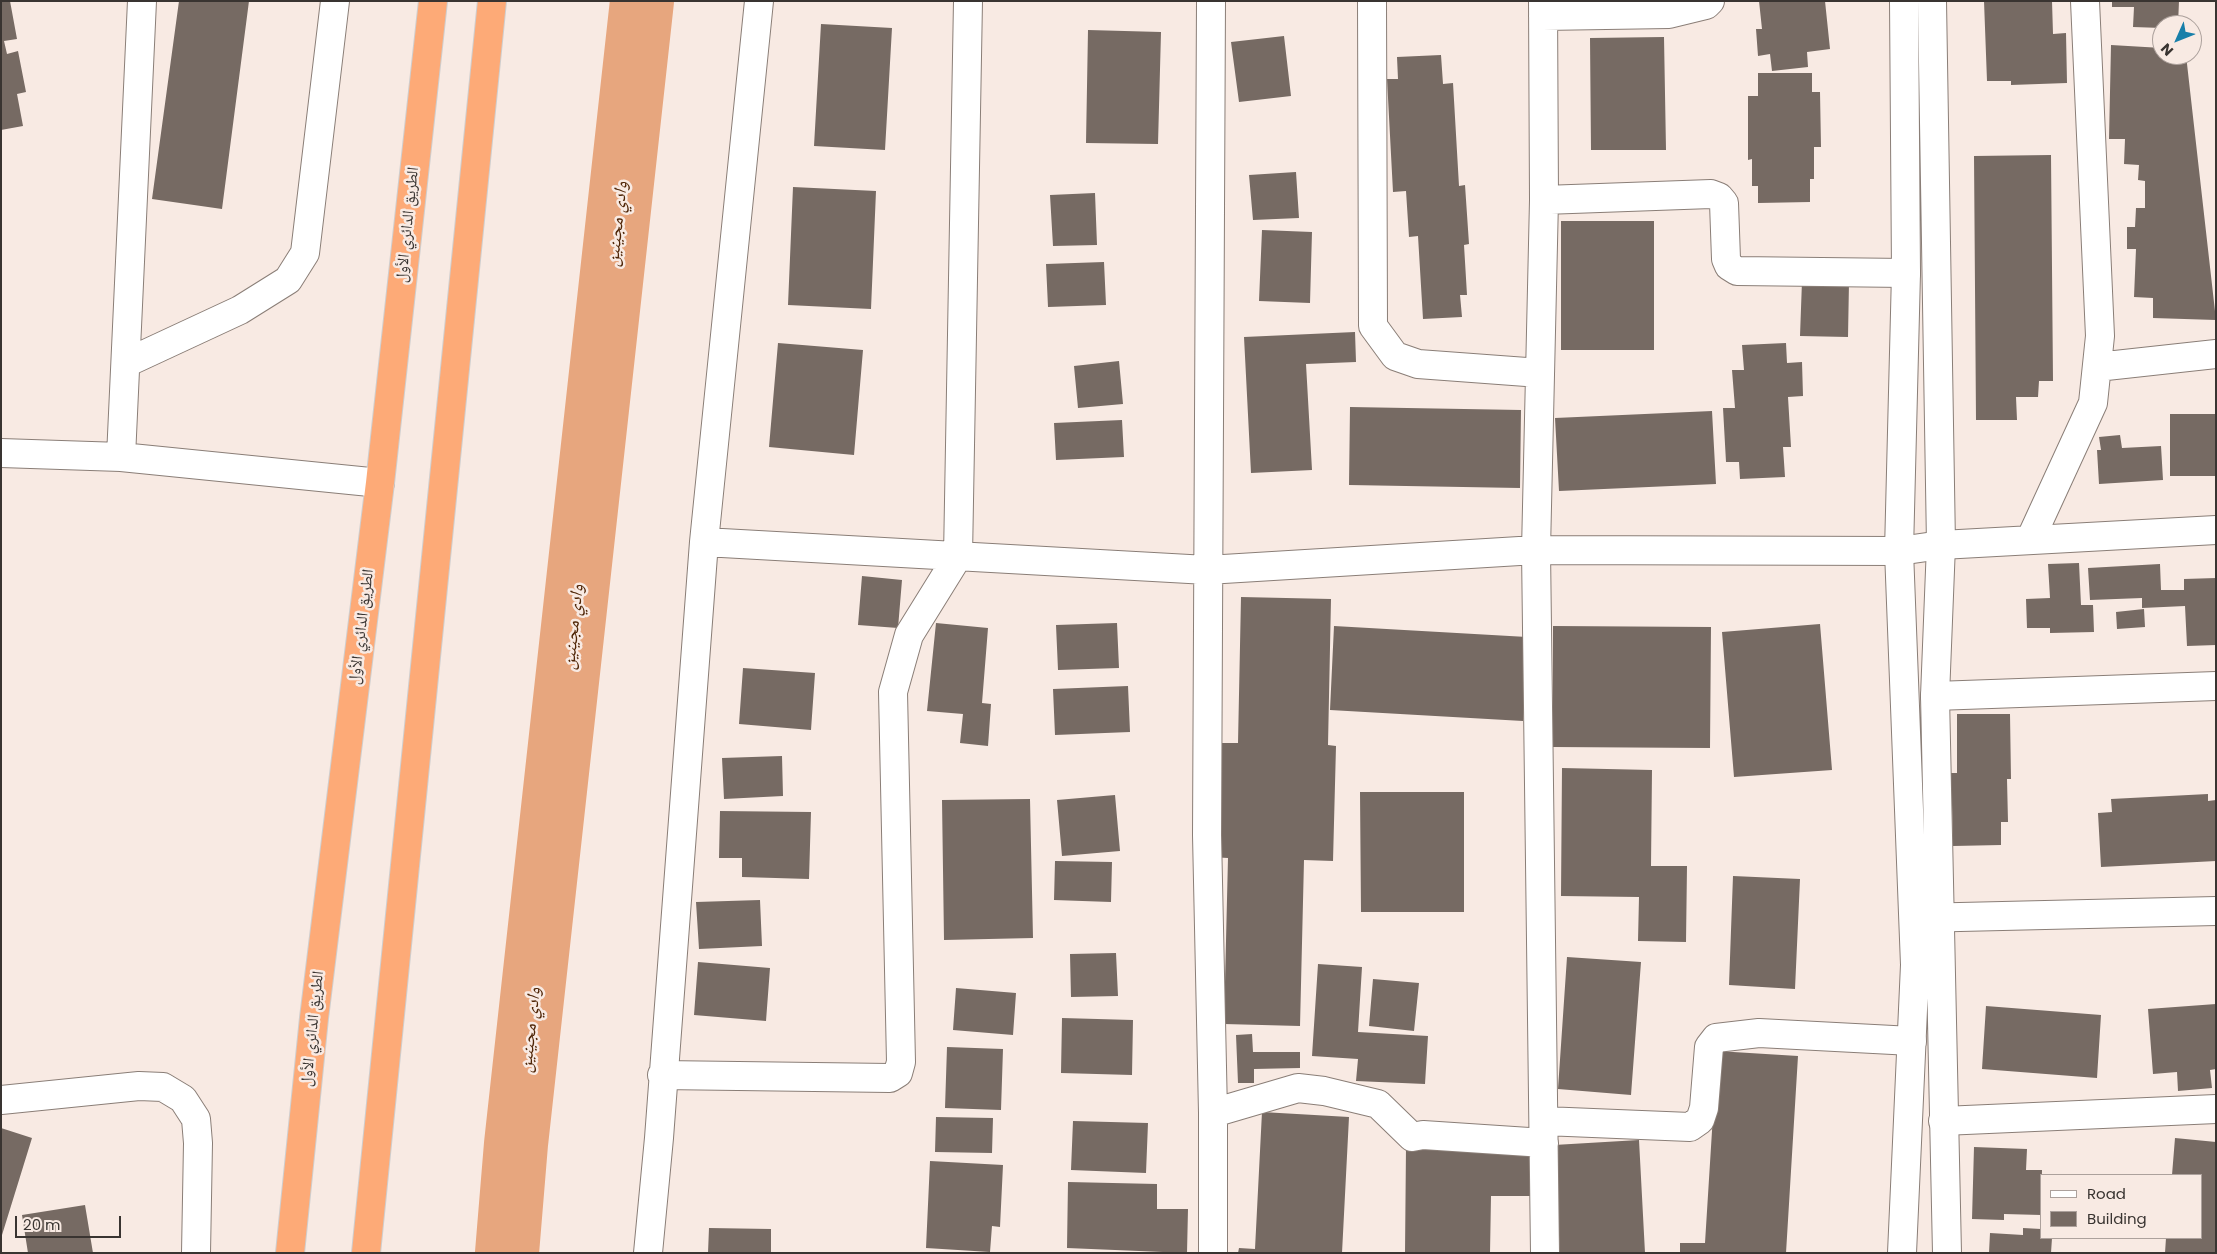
<!DOCTYPE html>
<html>
<head>
<meta charset="utf-8">
<style>
  body { margin:0 }
  #map { position:relative; width:2217px; height:1254px; overflow:hidden; background:#f8eae3; font-family:Poppins,sans-serif }
  canvas { display:block }
  .frame { position:absolute; inset:0; border:2px solid #393431; pointer-events:none }
  .legend { position:absolute; left:2040px; top:1174px; width:162px; height:65px; box-sizing:border-box; background:#f8eae3; border:1px solid #aca19c; margin:0; padding:6px 9px; list-style:none; font-size:15px; color:#393431 }
  .legend li { display:flex; align-items:center; gap:10px; height:25px }
  .legend b { width:25px; border:1px solid #aca19c }
  .north { position:absolute; left:2152px; top:15px; width:50px; height:50px; box-sizing:border-box; background:#f8eae3; border:1px solid #aca19c; border-radius:50%; rotate:226deg; font-size:14px; font-weight:700; line-height:20px; text-align:center; color:#393431 }
  .north::after { content:''; display:block; margin:auto; width:18px; height:22px; background:#187fa9; clip-path:polygon(50% 0,100% 100%,50% 72%,0 100%) }
  .scale { position:absolute; left:15px; top:1216px; width:106px; height:22px; box-sizing:border-box; border:2px solid #393431; border-top:0; padding-left:6px; font-size:15px; line-height:18px; white-space:nowrap; color:#393431; -webkit-text-stroke:4px #f8eae3; paint-order:stroke }
</style>
</head>
<body>
<div id="map">
<canvas width="2217" height="1254"></canvas>
<div class="frame"></div>
<ul class="legend">
<li><b style="height:6px;background:#fff"></b>Road</li>
<li><b style="height:14px;background:#766a63"></b>Building</li>
</ul>
<div class="north">N</div>
<div class="scale">20 m</div>
</div>
<script>
const context = document.querySelector('canvas').getContext('2d');
context.lineJoin = 'round';
function stroke(path, color, width, dash) {
  context.strokeStyle = color;
  context.lineWidth = width;
  context.lineCap = dash ? 'butt' : 'round';
  context.setLineDash(dash || []);
  context.stroke(path);
}
function fillPath(path, color) {
  context.fillStyle = color;
  context.fill(path, 'evenodd');
}
function drawText(font, color, halo, rows, align = 'center') {
  context.font = font + ' Poppins,"Noto Naskh Arabic",sans-serif';
  context.lineWidth = 5;
  context.setLineDash([]);
  context.textBaseline = 'middle';
  context.strokeStyle = halo;
  context.fillStyle = color;
  for (const [text, x, y, turn = 0] of rows) {
    context.save();
    context.translate(x, y);
    context.rotate((+turn || 0) * Math.PI / 180);
    context.textAlign = isNaN(turn) ? turn : align;
    if (halo) context.strokeText(text, 0, 0);
    context.fillText(text, 0, 0);
    context.restore();
  }
}
stroke(new Path2D(`
  M507 1253 516 1144 642 1`), '#e7a67e', 64);
fillPath(new Path2D(`
  M1 1H10L17 39 4 41 7 54 18 51 26 92 17 94 23 126 1 130Z
  M179 1H249L222 209 152 199Z
  M1759 1H1825L1830 49 1807 52 1808 67 1772 71 1770 54 1758 56 1756 29H1762Z
  M1984 1H2052L2053 34 2066 33 2067 83 2011 85V81H1987Z
  M2112 1H2179L2178 25H2162V28L2133 27 2134 7H2112Z
  M821 24 892 28 885 150 814 146Z
  M1088 30 1161 32 1158 144 1086 143Z
  M1284 36 1291 96 1239 102 1231 42Z
  M1664 37 1666 150H1591L1590 38Z
  M2111 45 2162 48V55H2186L2216 320 2153 318V298L2134 297 2136 249H2127V227H2135L2136 208H2145V181L2138 180 2139 165 2124 164 2125 139H2109Z
  M1441 55 1443 84 1453 83 1459 186 1465 185 1469 244 1464 245 1467 295H1460L1462 317 1423 319 1418 236 1409 237 1406 191 1393 192 1387 79H1398L1397 57Z
  M1758 73H1812V92H1820L1821 147H1814V179H1810V202L1758 203V186H1752V159L1748 160V96H1758Z
  M2051 155 2053 381H2039L2038 397H2016L2017 420H1976L1974 156Z
  M1296 172 1299 218 1253 220 1249 175Z
  M793 187 876 191 871 309 788 305Z
  M1095 193 1097 245 1053 246 1050 195Z
  M1561 221H1654V350H1561Z
  M1262 230 1312 232 1310 303 1259 301Z
  M1104 262 1106 305 1048 307 1046 264Z
  M1802 281 1849 282 1848 337 1800 336Z
  M1355 332 1356 362 1306 364 1312 470 1251 473 1244 337Z
  M778 343 863 350 854 455 769 447Z
  M1786 343 1787 363 1802 362 1803 396 1788 397 1791 447H1783L1785 477 1740 479 1739 462H1726L1723 408H1735L1732 370H1744L1742 345Z
  M1119 361 1123 404 1078 408 1074 366Z
  M1350 407 1521 410 1520 488 1349 485Z
  M1712 411 1716 484 1559 491 1555 418Z
  M2170 414H2216V476H2170Z
  M1122 420 1124 457 1056 460 1054 423Z
  M2120 435 2122 448 2161 446 2163 480 2099 484 2097 450H2101L2099 437Z
  M2079 563 2081 605H2093L2094 632 2050 633V628H2027L2026 599 2050 598 2048 564Z
  M2160 564 2161 590H2184V579L2216 578V645L2187 646 2185 606 2142 608V598L2090 600 2088 568Z
  M862 576 902 580 898 628 858 625Z
  M1241 597 1331 599 1328 745 1336 746 1333 861 1304 860 1300 1026 1224 1024 1228 858 1210 857 1213 743H1238Z
  M2144 609 2145 627 2117 629 2116 612Z
  M936 623 988 628 982 703 991 704 988 746 960 743 963 714 927 711Z
  M1117 623 1119 668 1058 670 1056 625Z
  M1820 624 1832 770 1734 777 1722 632Z
  M1334 626 1527 637 1523 721 1330 710Z
  M1553 626 1711 627 1710 748 1553 747Z
  M743 668 815 673 811 730 739 724Z
  M1128 686 1130 732 1055 735 1053 689Z
  M1957 714H2010L2011 779H2007L2008 822H2001V845L1953 846 1952 805H1945V773H1957Z
  M782 756 783 796 724 799 722 758Z
  M1562 768 1652 770 1651 866H1687L1686 942 1638 941 1639 897 1561 896Z
  M1360 792H1464V912H1361Z
  M2208 794V801L2216 800V861L2101 867 2098 813 2112 812 2111 799Z
  M1115 795 1120 851 1062 856 1057 800Z
  M1030 799 1033 938 944 940 942 800Z
  M720 811 811 812 809 879 742 877V858H719Z
  M1055 861 1112 862 1111 902 1054 900Z
  M1733 876 1800 879 1795 989 1729 985Z
  M760 900 762 946 699 949 696 902Z
  M1116 953 1118 996 1071 997 1070 954Z
  M1567 957 1641 962 1631 1095 1558 1089Z
  M698 962 770 968 766 1021 694 1015Z
  M1318 964 1362 967 1358 1032 1428 1036 1425 1084 1356 1081 1358 1059 1312 1056Z
  M1373 979 1419 983 1414 1031 1369 1026Z
  M956 988 1016 993 1013 1035 953 1030Z
  M2216 1004V1069L2210 1070 2212 1088 2178 1091 2177 1072 2153 1074 2148 1009Z
  M1986 1006 2101 1015 2097 1078 1982 1069Z
  M1062 1018 1133 1020 1132 1075 1061 1073Z
  M1252 1034 1253 1052H1300V1068L1254 1069V1083H1238L1236 1035Z
  M947 1047 1003 1049 1001 1110 945 1108Z
  M1717 1051 1798 1056 1786 1253H1680V1243H1705Z
  M1262 1112 1349 1117 1342 1253H1238L1239 1248 1255 1249Z
  M936 1117 993 1118 992 1153 935 1152Z
  M1073 1121 1148 1123 1146 1173 1071 1170Z
  M1 1128 32 1138 2 1235H1Z
  M2175 1138 2216 1142V1253H2165L2166 1238H2201V1175H2172Z
  M1639 1140 1645 1253H1560L1554 1145Z
  M1406 1147 1533 1152 1532 1196H1491L1490 1253H1405Z
  M1974 1147 2027 1149 2026 1170H2042L2041 1215 2004 1214V1220L1972 1219Z
  M930 1161 1003 1165 1000 1227 992 1226 990 1252 926 1248Z
  M1068 1182 1157 1184V1209H1188L1187 1253 1067 1248Z
  M85 1205 93 1253H28L22 1215Z
  M709 1228 771 1229V1253H708Z
  M2023 1228 2041 1229V1238H2052L2051 1253H1989L1990 1233 2023 1235Z`), '#766a63');
const street = new Path2D(`
  M1211 1 1207 835 1213 1113V1253
  M1372 1 1373 326 1395 356 1418 364 1540 373
  M1543 1 1544 200 1536 550 1545 1253
  M1543 16 1669 14 1706 5 1710 1
  M1544 200 1711 194 1719 197 1724 203 1726 259 1729 266 1737 271 1906 273
  M126 363 240 310 288 280 305 253 335 1
  M2097 367 2216 354
  M1 453 121 457 380 483
  M121 457 142 1
  M2030 540 2093 403 2100 336 2085 1
  M704 542 1207 570 1536 550 1899 551 1941 545 2216 530
  M1935 696 2216 686
  M1917 918 2216 911
  M662 1075 890 1078 898 1073 901 1062 893 692 909 635 958 556 968 1
  M1 1100 139 1086 163 1087 183 1099 196 1119 198 1143 196 1253
  M1213 1113 1298 1088 1324 1091 1378 1104 1412 1137 1423 1135 1544 1143
  M1544 1121 1690 1127 1700 1120 1704 1108 1709 1047 1716 1038 1759 1033 1912 1041
  M1943 1121 2216 1109
  M648 1253 659 1138 704 542 759 1`);
const secondary = new Path2D(`
  M1932 1 1941 545 1935 696 1947 1253
  M1902 1253 1915 965 1899 551 1906 273 1904 1`);
const highway = new Path2D(`
  M290 1253 314 1018 380 483 433 1
  M366 1253 492 1`);
stroke(street, '#8a7e77', 30);
stroke(secondary, '#8a7e77', 30);
stroke(highway, '#cfcece', 30);
stroke(street, '#fff', 28);
stroke(secondary, '#fff', 28);
stroke(highway, '#fdaa77', 28);
drawText('16px', '#393431', '#f8eae3', [
  ["الطريق الدائري الأول",408,225,-84],
  ["الطريق الدائري الأول",362,627,-83],
  ["الطريق الدائري الأول",313,1029,-84]
]);
drawText('italic 18px', '#4f2506', '#f8eae3', [
  ["وادي مجينين",618,224,-84],
  ["وادي مجينين",574,627,-84],
  ["وادي مجينين",531,1030,-84]
]);
</script>
</body>
</html>
